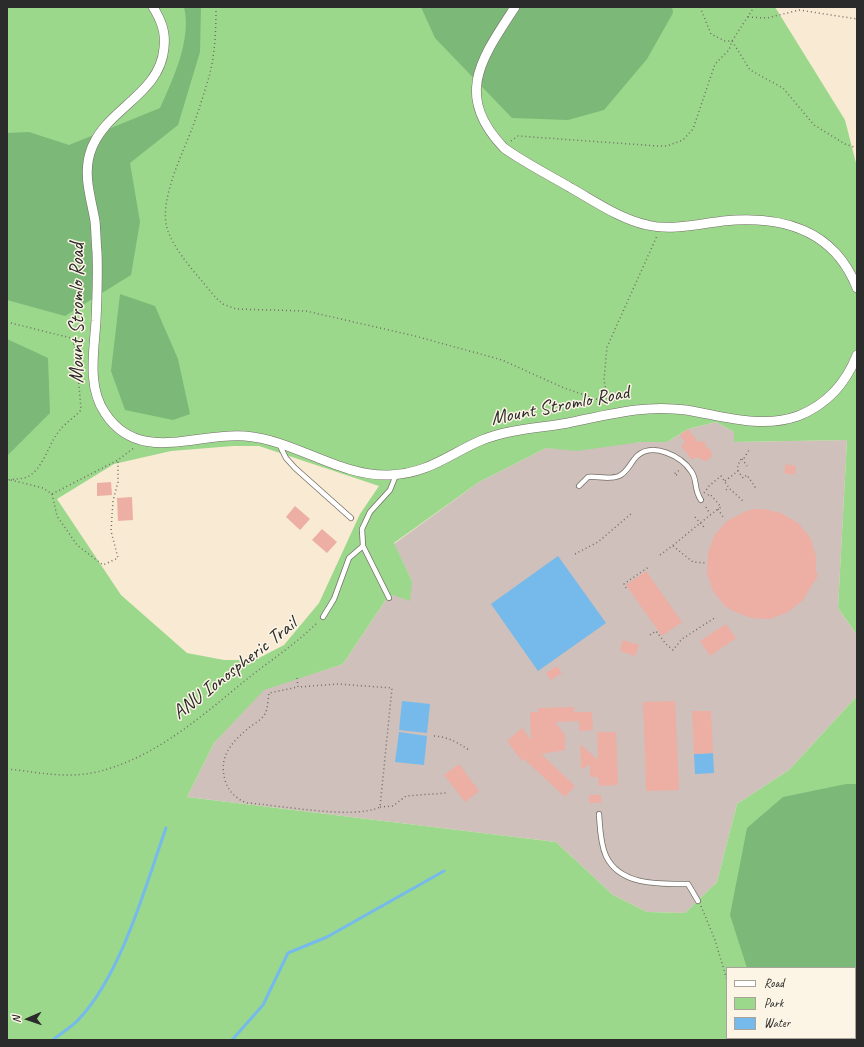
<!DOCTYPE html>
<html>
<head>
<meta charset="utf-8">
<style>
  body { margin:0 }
  #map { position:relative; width:864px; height:1047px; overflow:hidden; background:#f8ead3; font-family:Caveat,sans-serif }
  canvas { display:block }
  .frame { position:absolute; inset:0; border:8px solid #2b2b2b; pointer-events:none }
  .legend { position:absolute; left:726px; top:967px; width:130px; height:72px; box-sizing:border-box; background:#fcf5e5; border:1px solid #a8a49b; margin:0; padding:5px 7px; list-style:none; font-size:12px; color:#2b2b2b }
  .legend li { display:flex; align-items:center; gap:8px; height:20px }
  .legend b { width:20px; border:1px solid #a8a49b }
  .north { position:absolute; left:8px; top:999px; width:40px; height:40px; -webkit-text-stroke:3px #fcf5e5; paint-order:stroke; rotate:268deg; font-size:11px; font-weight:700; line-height:16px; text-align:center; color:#2b2b2b }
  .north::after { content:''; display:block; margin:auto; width:14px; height:18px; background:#2b2b2b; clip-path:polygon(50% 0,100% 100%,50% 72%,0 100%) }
</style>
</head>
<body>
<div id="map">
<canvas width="864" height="1047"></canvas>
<div class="frame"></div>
<ul class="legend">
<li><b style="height:5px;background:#fff"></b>Road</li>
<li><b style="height:11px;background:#9bd88c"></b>Park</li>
<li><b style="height:11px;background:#75baeb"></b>Water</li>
</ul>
<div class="north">N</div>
</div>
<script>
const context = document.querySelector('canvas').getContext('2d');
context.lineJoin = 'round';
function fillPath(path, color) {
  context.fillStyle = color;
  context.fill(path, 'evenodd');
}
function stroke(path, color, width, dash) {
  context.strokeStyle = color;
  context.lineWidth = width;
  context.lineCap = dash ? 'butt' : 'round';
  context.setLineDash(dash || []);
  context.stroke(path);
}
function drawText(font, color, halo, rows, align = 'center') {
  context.font = font + ' Caveat,sans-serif';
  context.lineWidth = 3;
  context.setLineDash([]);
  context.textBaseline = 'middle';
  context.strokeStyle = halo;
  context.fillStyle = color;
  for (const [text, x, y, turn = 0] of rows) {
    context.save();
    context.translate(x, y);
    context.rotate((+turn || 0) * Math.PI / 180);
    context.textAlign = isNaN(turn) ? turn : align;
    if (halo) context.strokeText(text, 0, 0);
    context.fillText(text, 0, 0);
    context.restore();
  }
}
fillPath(new Path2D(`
  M716 422 734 432 735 442 847 440 838 608 857 635V696L789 770 737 804 717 882 685 913 647 912 613 895 556 842 187 797 214 743 264 689 343 664 385 601 412 581 394 544 479 482 546 448 567 449 641 442H667L688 429Z`), '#cfc0bb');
fillPath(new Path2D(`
  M7 7H775L845 120 857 167V635L838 608 847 440 734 442V432L716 422 688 429 667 442H641L577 451 546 448 479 482 394 543 412 581 410 601 393 595 385 601 343 664 264 690 214 743 187 797 556 842 613 895 647 912 685 913 717 882 737 804 789 770 857 696V1040H7ZM233 446H259L379 486 360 514 319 603 284 645 255 660H224L187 653 121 595 57 499 114 464 171 451ZM727 968H855V1038H727Z`), '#9bd88c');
fillPath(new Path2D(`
  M184 7H201L200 52 178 125 130 163 140 222 131 275 65 316 7 300V133L29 132 69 145 160 108C173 79 192 39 184 7Z
  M421 7H672L673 13 647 59 604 110 568 120 512 118 435 38Z
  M120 294 155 306 178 359 190 414 173 420 125 410 111 371Z
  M7 339 48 358 50 413 7 456Z
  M846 784H857V1040H753V1038H855V968H747L730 915 747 828 783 797Z`), '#7cb878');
fillPath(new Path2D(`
  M558 556 606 623 538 671 491 604Z
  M402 701 430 704 427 733 399 730Z
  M399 732 427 736 424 765 395 762Z
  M713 753 714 773 695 774 694 754Z`), '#75baeb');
stroke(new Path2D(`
  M53 1040C61 1033 72 1027 79 1019 122 973 145 887 166 828
  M232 1040 263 1005 288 953 327 937 444 871`), '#75baeb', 3);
fillPath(new Path2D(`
  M688 429 698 442 705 441 706 447 711 450 712 456 709 459 705 461 696 457 692 460 681 446 685 443 680 435Z
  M786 464 796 466 795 475 784 473Z
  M111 482 112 495 97 496V483Z
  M132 497 133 520 118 521 117 498Z
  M295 506 310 519 300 530 286 517Z
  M753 509H763L781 513 798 523 810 537 816 556V573H818L816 581 815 580 803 600 788 612 770 619 751 618 733 611 725 606 713 591 707 573 708 553 714 536 727 521 744 512Z
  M322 529 337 542 327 553 312 540Z
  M646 571 682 622 662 636 626 585Z
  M726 624 736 638 710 656 700 641Z
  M623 640 639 645 635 656 620 651Z
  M557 666 562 673 551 680 546 673Z
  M675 701 679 790 646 791 643 702Z
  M574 707V712H592L593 730 579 731V721L555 722 565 735V750L541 754 575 786 565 797 524 759 522 761 507 741 522 728 531 740 530 712H538V708Z
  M692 711H711L713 753 694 754Z
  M597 732H616L618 785 599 786 598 777H590V765L581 769 580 744 598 760Z
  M459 764 479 791 465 802 444 775Z
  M589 795H601V803H589Z`), '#edaea4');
const lane = new Path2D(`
  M279 444 286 458 295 468 351 518
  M579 486 588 477C598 476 609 480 619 476 628 472 630 463 637 456 653 442 681 456 691 471 698 480 693 488 701 500
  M389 598 363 546 362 529 370 512 390 490 396 475
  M323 617 334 599 349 558 363 546
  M599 814C600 827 600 843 606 856 620 886 660 884 688 884L698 901`);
const street = new Path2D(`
  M153 7C161 20 166 32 164 48 160 96 103 109 90 153 83 176 91 198 95 221 96 231 96 242 97 252 98 275 97 298 96 321 94 351 87 387 105 413 139 465 196 432 245 436 295 440 340 477 389 475 428 474 449 454 482 440 509 429 540 428 568 423 591 418 613 413 636 410 652 408 670 408 686 410 723 416 761 429 798 416 826 405 846 383 857 355
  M515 7C482 58 453 95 504 148 525 163 549 175 571 188 596 202 620 219 647 225 671 231 699 224 723 221 781 215 834 229 857 288`);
stroke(lane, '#736e66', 6);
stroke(street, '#736e66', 10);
stroke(new Path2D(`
  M216 7C216 30 215 55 209 77 204 93 199 110 193 126 183 153 159 199 167 228 174 252 201 279 216 298L223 304 236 309 306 311 415 336 502 360 564 388 608 403V405
  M700 7 711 34 725 41H732L750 70 783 88 814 125 845 144 857 148
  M748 17 767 18 799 10 857 19
  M511 141 518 136 658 146H667L683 140 693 129 715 64 729 50 732 41 754 7
  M7 322 71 338 76 349 81 410C73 419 63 424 57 434 48 446 41 474 24 478 19 479 14 479 9 480L7 482
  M608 403 604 380 607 347 657 236
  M742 459 747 466
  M738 471 737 469 740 460 744 458 749 450
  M677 475 674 474 681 469
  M7 479 43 488 52 494 118 460 135 447
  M725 481 738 471 743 478 747 475 755 487 752 489
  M726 490 729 488
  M704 493 709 486 721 476 729 488 744 502
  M52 494 57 516 77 545 103 565 118 558 111 531 113 501 118 482V460
  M706 507 710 514
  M718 509 723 517 725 516
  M695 517 704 527
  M673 546 693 562 707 563
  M575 554 598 542 632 513
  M660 555C681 540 700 522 721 507L710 494 706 496
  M626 588 624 584 650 566
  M650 635 656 631 666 644 673 650 682 639 716 617
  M297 678 298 687 269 693C268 699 268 708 265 714 262 719 256 723 251 726 233 741 218 755 225 780 228 791 236 799 247 803 280 805 353 820 380 807L392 688 338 684 298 687
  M434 736C448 737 457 742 469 750
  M7 769C38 772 66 779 97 772 158 757 205 713 252 675 274 658 298 642 318 622
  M380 807 393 806 406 796 446 793
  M701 906 715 940 727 980
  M735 1038V1040`), '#736e66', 1.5, [1, 3]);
stroke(lane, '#fff', 4.5);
stroke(street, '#fff', 9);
drawText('20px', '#2b2b2b', '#fcf5e5', [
  ["Mount Stromlo Road",78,313,-90],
  ["Mount Stromlo Road",560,406,-11],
  ["ANU Ionospheric Trail",235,669,-38]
]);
</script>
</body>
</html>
